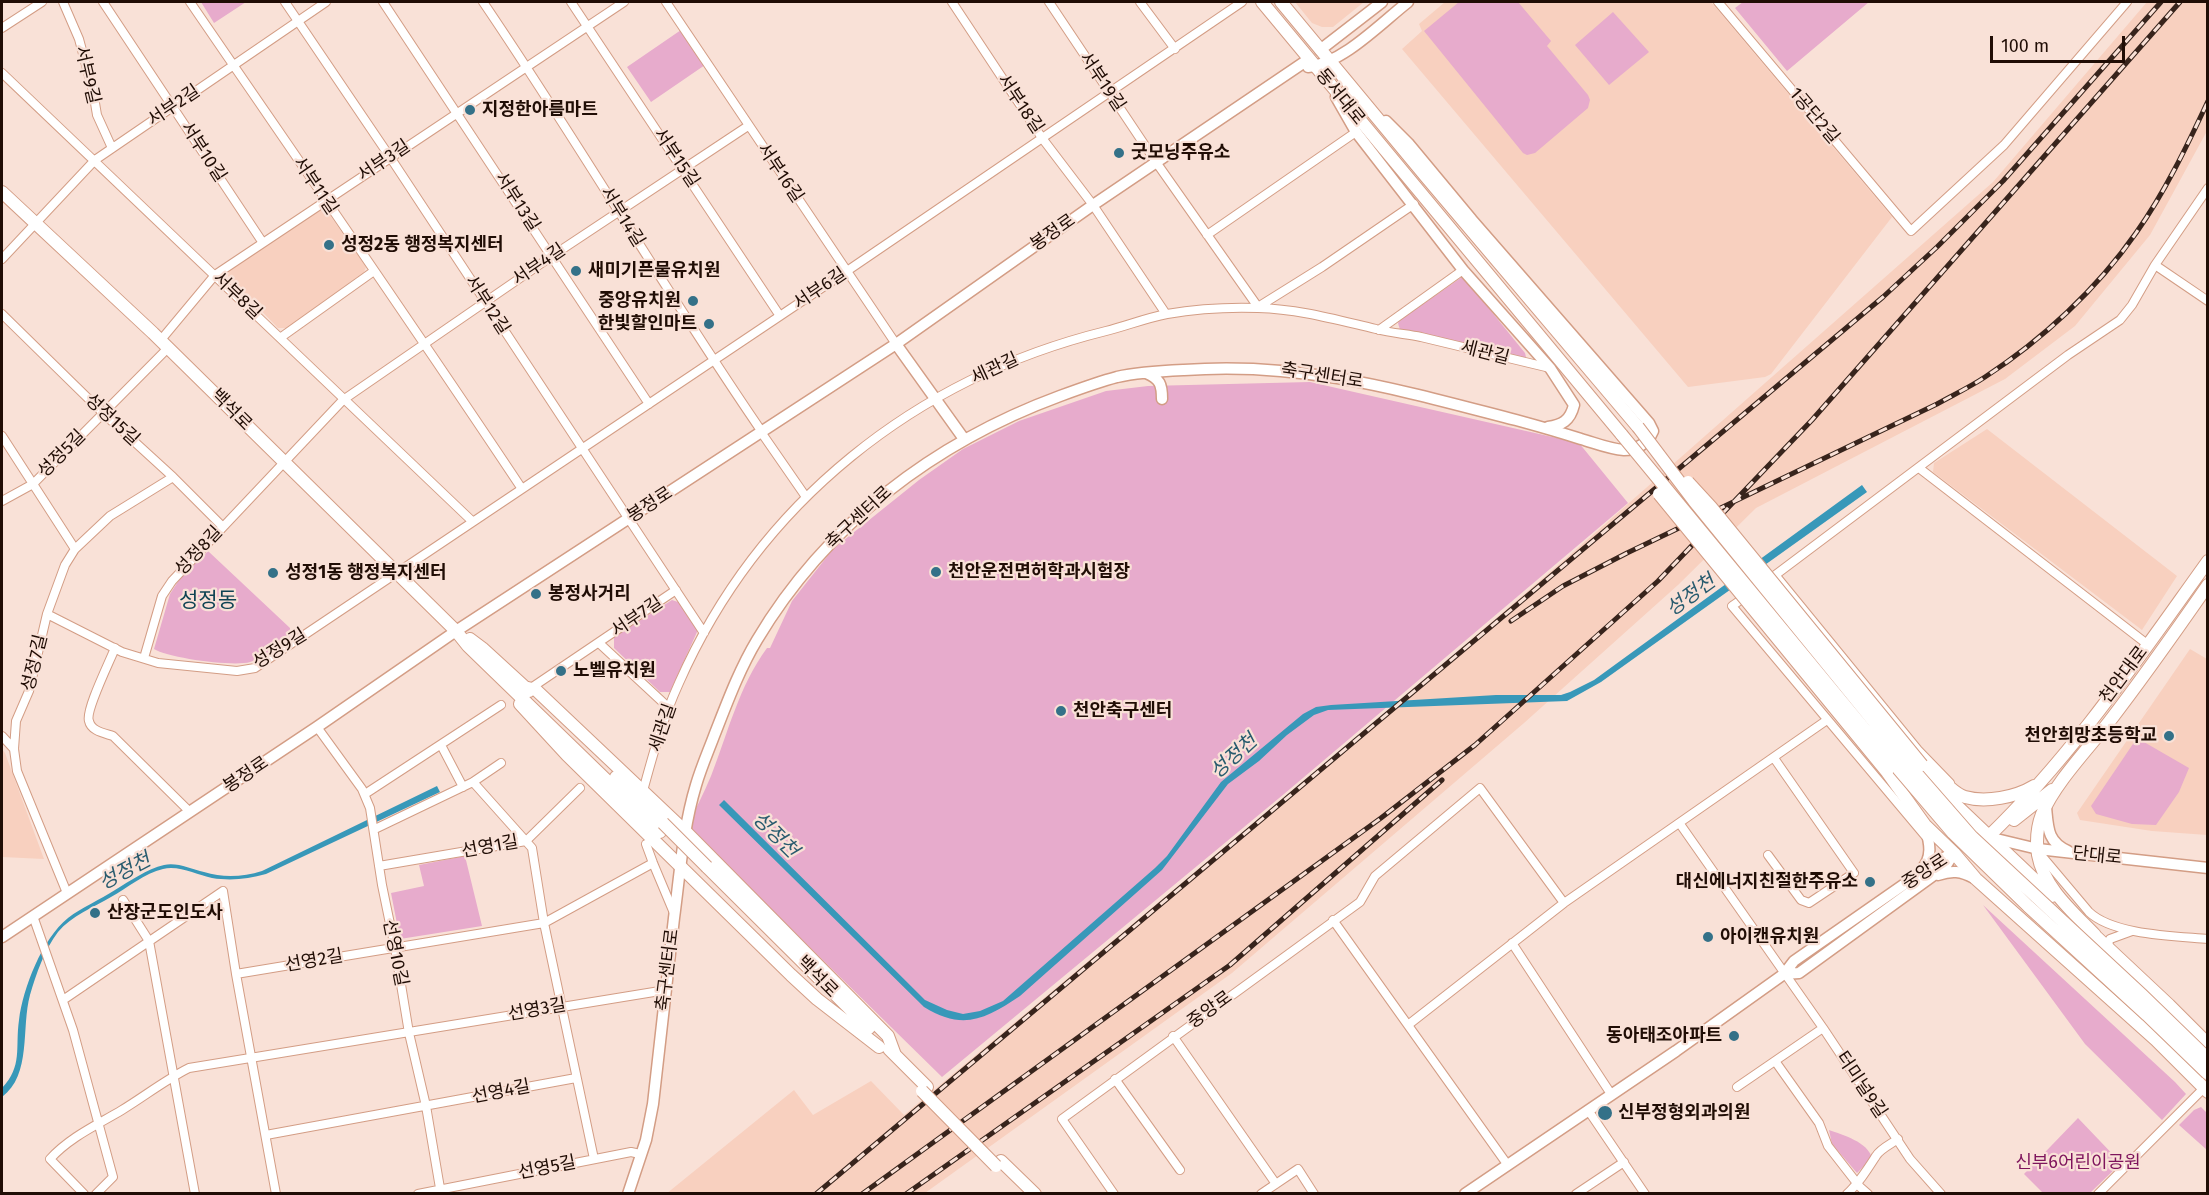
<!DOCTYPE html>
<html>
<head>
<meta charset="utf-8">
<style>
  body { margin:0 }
  #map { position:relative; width:2209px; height:1195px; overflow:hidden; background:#f9e1d7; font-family:"Fira Sans",sans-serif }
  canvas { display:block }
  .frame { position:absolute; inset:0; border:3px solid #200d05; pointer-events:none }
  .scale { position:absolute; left:1990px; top:36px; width:135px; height:27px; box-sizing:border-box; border:3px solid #200d05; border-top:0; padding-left:8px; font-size:18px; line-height:21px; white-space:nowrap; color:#200d05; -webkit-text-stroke:4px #f9e1d7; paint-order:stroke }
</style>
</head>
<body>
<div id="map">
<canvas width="2209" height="1195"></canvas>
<div class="frame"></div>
<div class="scale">100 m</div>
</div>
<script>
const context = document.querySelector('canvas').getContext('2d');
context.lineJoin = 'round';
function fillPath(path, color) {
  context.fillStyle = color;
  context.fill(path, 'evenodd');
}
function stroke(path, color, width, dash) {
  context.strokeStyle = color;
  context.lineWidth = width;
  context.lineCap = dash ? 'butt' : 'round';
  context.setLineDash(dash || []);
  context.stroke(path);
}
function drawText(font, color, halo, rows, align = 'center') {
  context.font = font + ' "Fira Sans","Noto Sans KR",sans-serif';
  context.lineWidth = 4.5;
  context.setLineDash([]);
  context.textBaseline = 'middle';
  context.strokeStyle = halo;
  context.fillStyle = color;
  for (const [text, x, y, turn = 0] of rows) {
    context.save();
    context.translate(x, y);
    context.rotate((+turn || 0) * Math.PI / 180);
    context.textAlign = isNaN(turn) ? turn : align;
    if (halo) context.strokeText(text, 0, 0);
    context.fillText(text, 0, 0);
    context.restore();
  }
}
fillPath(new Path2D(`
  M1295 2H1364L1333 27H1322L1312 23Z
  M1445 2H1711L1892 217 1771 374 1765 377 1688 387 1402 49 1422 31 1419 24Z
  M2147 2H2207V131L2150 235 2075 326 2005 379 1756 508 1678 585 1524 723 1232 973 925 1193 666 1194 794 1090 813 1115 871 1081 904 1115 1396 704 1570 555 1993 182Z
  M320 210 327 211 366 267 364 272 287 328H278L228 276 229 270Z
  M1987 429 2177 576 2142 630 1933 472 1934 463Z
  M2190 649 2207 659V835L2152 831 2080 820 2077 813Z
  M2 749 5 753 44 859 2 857Z`), '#f8d0bf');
fillPath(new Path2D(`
  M201 2H246L214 23Z
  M1459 2H1518L1551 41 1547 46 1588 95 1590 100 1588 108 1535 153 1527 155 1523 153 1424 31Z
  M1743 2H1869L1787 71 1735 8Z
  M1613 12 1649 52 1609 85 1575 45Z
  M681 30 705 65 651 102 627 67Z
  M1462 277 1466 280 1525 353 1526 357 1522 359 1400 330 1398 323 1400 320Z
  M1310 382 1579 443 1628 503 1284 794 942 1077 687 827C695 810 704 793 711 776 728 733 739 686 767 648H770L792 601 833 549 919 480 963 449 1019 421 1106 391 1148 386Z
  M208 551 290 628V637C279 644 262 659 250 662 234 667 168 658 154 649L170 594 181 577Z
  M672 600 678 602 697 629V632L670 692H660L614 648V637Z
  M2137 738 2189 768 2179 792 2156 825 2132 824 2096 814 2091 806Z
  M465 856 482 926 400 939 391 893 424 886 419 865Z
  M1983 905 2175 1082 2186 1094 2162 1120 2085 1044Z
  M2201 1107 2207 1113V1150L2179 1125 2194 1110Z
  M2078 1118 2121 1163 2090 1193H2043L2024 1174Z
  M1829 1130C1843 1135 1868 1142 1872 1158L1857 1173 1832 1144Z`), '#e7abcc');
fillPath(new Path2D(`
  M1862 485 1867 492 1601 682 1567 701 1328 710 1314 715 1287 735 1259 761 1228 784 1162 870 1020 996C986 1019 963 1031 924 1007L719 805 724 800 925 1000 947 1010 963 1014 980 1011 1003 1001 1155 868 1167 856 1221 782 1303 714 1316 707 1331 705 1496 695H1561L1570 692 1594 680Z
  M437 786 440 792 266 874C248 879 231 881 212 878 197 875 179 865 163 869 145 873 127 888 111 897 94 907 71 916 58 932 45 949 36 974 30 995 21 1027 32 1075 2 1097V1088C23 1066 15 1048 19 1020 23 988 42 939 68 918 82 907 100 900 115 890 130 881 147 869 164 865 177 862 191 869 204 872 223 878 243 877 262 871Z`), '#3898b9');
const minor = new Path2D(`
  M63 2 79 39 93 91 97 115 112 148
  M103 2 263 243
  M190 2C301 164 413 325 522 489
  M285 2 390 157 704 633
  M383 2 649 404
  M483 2C579 143 665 291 762 432
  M571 2 780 316
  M666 2 896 344
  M952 2 1042 138 1093 205 1166 314
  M1049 2 1156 162 1258 307 1322 267 1414 204
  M1140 2 1175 49
  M1718 2 1911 231 2004 145 2127 2
  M2 28 42 2
  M2 73 472 521
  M1207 235 1356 132
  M2 259 95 160 326 2
  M2155 265 2208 301
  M2 314 103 413 173 477 222 526
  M1379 330 1463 270
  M280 338 374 271
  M160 341 215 275 624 2
  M761 432 806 497
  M2 436 75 549
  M1919 468 2147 644
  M2 501 33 484 168 348
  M1774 579 1776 576 1918 750 1950 783
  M1766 582 2068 355 2120 320 2132 305 2155 265 2208 188
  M1748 595 1732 606 1927 838
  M47 614 122 652 158 663 237 671 255 668 847 271 1242 2
  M599 643 669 708
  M115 648C110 661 85 711 89 721 91 731 104 733 113 736L190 812
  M144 658 162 596 172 581 343 400 552 256 748 126
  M531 688 676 590
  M317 727 362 789 370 808 382 885 395 948 409 1033 426 1106 441 1194
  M2 736 14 749
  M441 745 463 787
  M473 782 532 848 544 923 594 1159
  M643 791C653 754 663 718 679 683 759 502 916 378 1106 331 1126 326 1146 318 1167 314 1196 309 1229 307 1258 308 1299 309 1337 320 1376 329 1391 333 1406 334 1421 337 1464 347 1507 358 1550 368
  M365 794 501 705
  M1680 824 1823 1028 1910 1159 1941 1194
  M375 829 473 782 501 763
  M646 844 653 863 674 913
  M1768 855 1801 900 1809 903 1854 873 1774 758
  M2041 855 2089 912C2113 935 2175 936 2208 939
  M379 866 526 841 580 788
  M67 893 17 771 14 749 16 721 29 691 47 614 65 565 75 549 110 516 173 477
  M123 900 149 941 195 1194
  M33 916 73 1030 113 1177 96 1194
  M1333 920 1507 1164
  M1512 943 1611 1094
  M2111 950 2108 943 2110 939 2132 931
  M236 974 276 1194
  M63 1000 223 891 236 974 544 923 653 863
  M1408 1025 1564 903 1827 720
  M1173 1036 1276 1184
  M1775 1061 1819 1123 1828 1146 1860 1187 1868 1194
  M1115 1079 1180 1170
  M1737 1087 1823 1028
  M1588 1110 1645 1194
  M266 1135 576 1078
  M84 1194 50 1159C70 1137 97 1125 122 1110 145 1096 165 1080 189 1068L666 990
  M418 1194 631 1152 640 1154
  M1114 1194 1062 1119 1360 902 1375 876 1480 788 1564 903
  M1261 1194 1298 1169 1314 1194
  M1576 1194 1624 1162
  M1847 1194C1859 1183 1867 1170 1876 1156 1880 1149 1891 1144 1898 1139
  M2098 1194 2204 1088`);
const tertiary = new Path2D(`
  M1320 50 1382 2
  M1308 67C1343 63 1380 24 1408 2
  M1336 97 1356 132 1463 270 1550 368 1574 405C1570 421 1562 425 1548 427
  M896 344 964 439
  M1146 373C1160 379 1162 384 1162 399
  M2046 807C2048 827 2047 842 2068 851
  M1988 837 2038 849 2208 868
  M1921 870C1934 857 1929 841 1925 825
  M1938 875C1952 870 1961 871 1974 878
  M2 937 317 727 456 631 896 344 1093 205 1309 59
  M1784 974 1799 973 1945 867 1954 853
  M628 1194 646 1140 653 1104C660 1042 667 980 674 918 680 873 683 828 696 785 701 768 708 752 714 736 727 703 739 670 757 640 826 524 935 442 1060 396 1079 389 1098 382 1117 377 1139 372 1162 371 1184 370 1303 361 1403 391 1516 420 1538 426 1559 432 1581 439 1595 443 1609 449 1624 450 1637 450 1648 443 1653 431L1649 423 1472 220 1408 143 1386 121
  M1465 1194 1676 1051 1784 974 1794 961 1939 860 1954 853`);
const secondary = new Path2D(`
  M1262 2 1622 435
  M1281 2 1427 178 1638 427
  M2 192 153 333 456 631 468 646 660 832
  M470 639 482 648 529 691
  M524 687 536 690 686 832 888 1036 895 1055
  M520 704 567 755 791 975 817 999 879 1047
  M1922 765 1953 802 2052 896
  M1887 772 1925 825 1954 853 1976 879 2156 1040 2208 1092
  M616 777 663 823
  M1942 781C1949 786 1957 795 1965 797 1986 803 2016 797 2034 786
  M2014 820 2052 790
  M1982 839 1988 837C2073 755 2139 657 2208 561
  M707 867 869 1028
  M2089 930 2169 1005 2208 1044
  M2095 935C2073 912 2044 888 2038 855 2036 841 2037 827 2042 814 2055 783 2088 749 2109 722 2143 678 2176 631 2208 585
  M889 1049 927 1087
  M1001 1161 1035 1194`);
stroke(minor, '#d39d85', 10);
stroke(tertiary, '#d39d85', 13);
stroke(secondary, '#d39d85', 14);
stroke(minor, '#fff', 8);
stroke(tertiary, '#fff', 10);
stroke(secondary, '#fff', 12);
const rail = new Path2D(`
  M1511 621 1563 586 1627 553 1937 404C1953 395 1970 387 1985 377 2042 340 2097 289 2136 233 2165 192 2187 146 2208 101
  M816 1194 1883 297 1937 247 2003 181 2161 2
  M862 1194 1381 818 1475 745 1658 581 1812 420 2180 2
  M906 1194 1230 965 1442 780`);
stroke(rail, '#38241c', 5);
stroke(rail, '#f9e1d7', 3, [9]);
const secondaryBridge = new Path2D(`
  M1638 427 1694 501 1910 766 1972 837 2142 995 2208 1059
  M1622 435 1871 737 1953 833 2028 906 2147 1015 2207 1073
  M1688 482 1711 507 1922 765
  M1659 494 1887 772
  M663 823 707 867
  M922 1091 996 1166`);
stroke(secondaryBridge, '#d39d85', 14, []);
stroke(secondaryBridge, '#fff', 12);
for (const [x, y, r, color] of [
  [470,110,6,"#347188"],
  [1119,153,6,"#347188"],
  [329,245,6,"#347188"],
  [576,271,6,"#347188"],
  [693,301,6,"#347188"],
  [709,324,6,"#347188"],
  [936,572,6,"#347188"],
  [273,573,6,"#347188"],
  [536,594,6,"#347188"],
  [561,671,6,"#347188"],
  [1061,711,6,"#347188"],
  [2169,736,6,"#347188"],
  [1870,882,6,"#347188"],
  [95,913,6,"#347188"],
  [1708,937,6,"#347188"],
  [1734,1036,6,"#347188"],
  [1605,1113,8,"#347188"]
]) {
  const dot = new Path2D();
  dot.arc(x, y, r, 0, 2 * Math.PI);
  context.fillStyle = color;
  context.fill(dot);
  stroke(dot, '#f9e1d7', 2);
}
drawText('18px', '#200d05', '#f9e1d7', [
  ["서부9길",87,75,77],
  ["서부19길",1102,82,56],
  ["동서대로",1340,97,51],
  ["서부18길",1020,104,56],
  ["서부2길",174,106,-34],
  ["1공단2길",1814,116,50],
  ["서부10길",203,152,57],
  ["서부15길",676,158,56],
  ["서부3길",384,161,-34],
  ["서부16길",780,173,56],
  ["서부11길",315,186,56],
  ["서부13길",517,202,57],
  ["서부14길",622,217,58],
  ["봉정로",1053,233,-35],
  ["서부4길",539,265,-34],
  ["서부6길",820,289,-34],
  ["서부8길",237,296,44],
  ["서부12길",487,305,57],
  ["세관길",1485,353,14],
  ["세관길",995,369,-25],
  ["축구센터로",1322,376,9],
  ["백석로",231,410,45],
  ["성정15길",112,420,43],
  ["성정5길",62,454,-45],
  ["봉정로",650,505,-33],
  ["축구센터로",859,518,-43],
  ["성정8길",199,551,-47],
  ["서부7길",637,617,-34],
  ["성정9길",280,649,-32],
  ["성정7길",35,663,-76],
  ["천안대로",2124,675,-53],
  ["세관길",663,728,-71],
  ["봉정로",246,775,-34],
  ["선영1길",490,847,-10],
  ["단대로",2097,856,6],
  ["중앙로",1925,872,-33],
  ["선영10길",395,953,79],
  ["선영2길",314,961,-10],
  ["축구센터로",668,970,-83],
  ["백석로",817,977,45],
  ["선영3길",537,1010,-10],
  ["중앙로",1210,1010,-36],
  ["터미널9길",1861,1085,56],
  ["선영4길",501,1092,-11],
  ["선영5길",547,1168,-11]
]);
drawText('bold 18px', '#200d05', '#f9e1d7', [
  ["지정한아름마트",482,110],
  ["굿모닝주유소",1131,153],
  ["성정2동 행정복지센터",341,245],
  ["새미기픈물유치원",588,271],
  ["중앙유치원",681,301,"right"],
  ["한빛할인마트",697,324,"right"],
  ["천안운전면허학과시험장",948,572],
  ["성정1동 행정복지센터",285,573],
  ["봉정사거리",548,594],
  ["노벨유치원",573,671],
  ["천안축구센터",1073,711],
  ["천안희망초등학교",2157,736,"right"],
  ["대신에너지친절한주유소",1858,882,"right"],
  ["산장군도인도사",107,913],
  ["아이캔유치원",1720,937],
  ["동아태조아파트",1722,1036,"right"],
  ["신부정형외과의원",1618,1113]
], 'left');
drawText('18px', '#7e145c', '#f9e1d7', [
  ["신부6어린이공원",2078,1163]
]);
drawText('italic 20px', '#285b6e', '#f9e1d7', [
  ["성정천",1691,596,-36],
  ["성정천",1234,757,-42],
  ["성정천",775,835,45],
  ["성정천",125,872,-28]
]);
drawText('21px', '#0f4354', '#f9e1d7', [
  ["성정동",208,601]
]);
</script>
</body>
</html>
